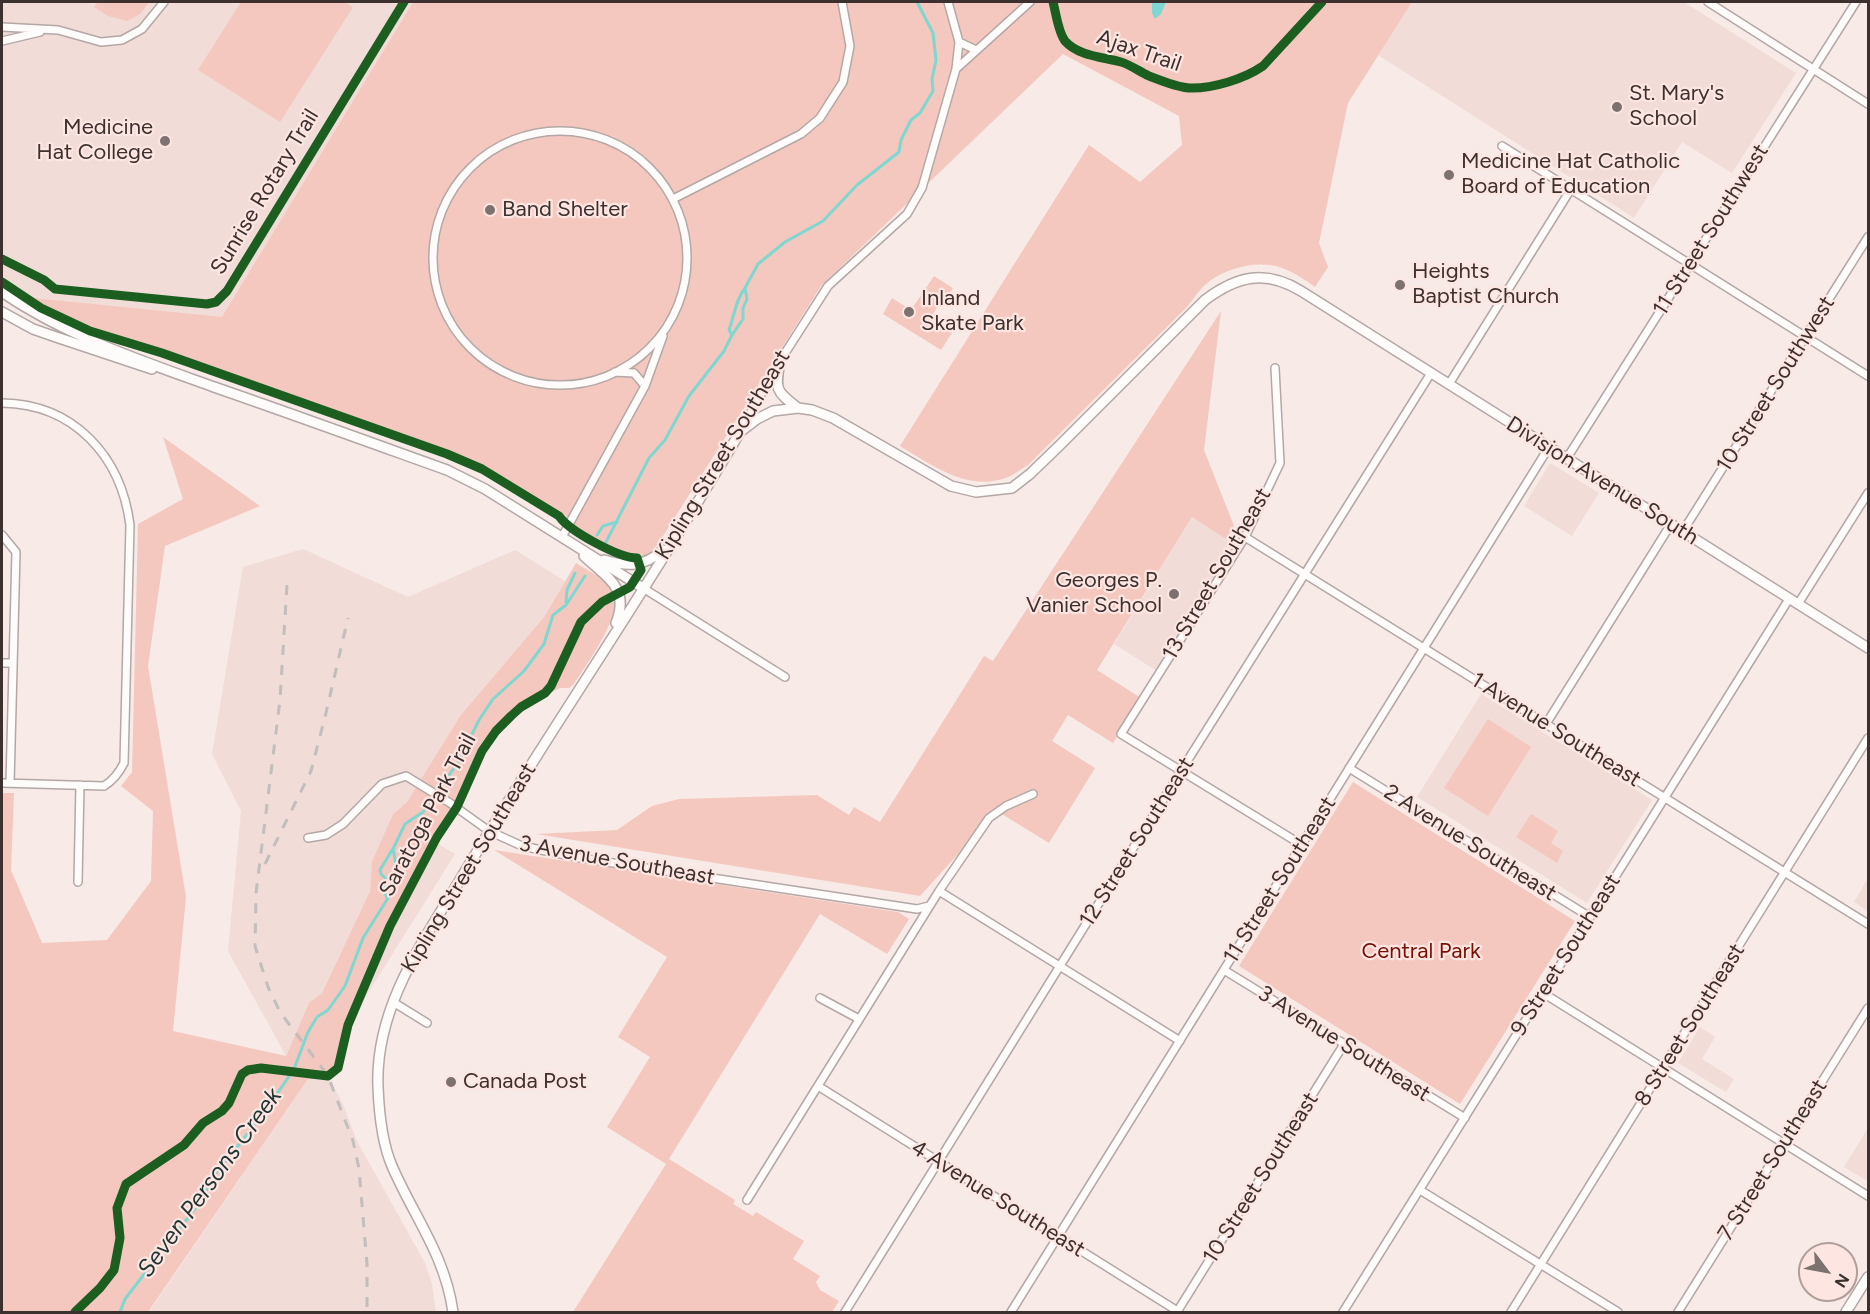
<!DOCTYPE html>
<html>
<head>
<meta charset="utf-8">
<style>
  body { margin:0 }
  #map { position:relative; width:1870px; height:1314px; overflow:hidden; background:#f7eae7; font-family:Figtree,sans-serif }
  canvas { display:block }
  .frame { position:absolute; inset:0; border:3px solid #3c312f; pointer-events:none }
  .north { position:absolute; left:1798px; top:1242px; width:60px; height:60px; box-sizing:border-box; background:#fde6e1; border:2px solid #b09e9a; border-radius:50%; rotate:122deg; font-size:16px; font-weight:700; line-height:24px; text-align:center; color:#3c312f }
  .north::after { content:''; display:block; margin:auto; width:21px; height:27px; background:#7d726f; clip-path:polygon(50% 0,100% 100%,50% 72%,0 100%) }
</style>
</head>
<body>
<div id="map">
<canvas width="1870" height="1314"></canvas>
<div class="frame"></div>
<div class="north">N</div>
</div>
<script>
const context = document.querySelector('canvas').getContext('2d');
context.lineJoin = 'round';
function fillPath(path, color) {
  context.fillStyle = color;
  context.fill(path, 'evenodd');
}
function stroke(path, color, width, dash) {
  context.strokeStyle = color;
  context.lineWidth = width;
  context.lineCap = dash ? 'butt' : 'round';
  context.setLineDash(dash || []);
  context.stroke(path);
}
function drawText(font, color, halo, rows, align = 'center') {
  context.font = font + ' Figtree,sans-serif';
  context.lineWidth = 4.5;
  context.setLineDash([]);
  context.textBaseline = 'middle';
  context.strokeStyle = halo;
  context.fillStyle = color;
  for (const [text, x, y, turn = 0] of rows) {
    context.save();
    context.translate(x, y);
    context.rotate((+turn || 0) * Math.PI / 180);
    context.textAlign = isNaN(turn) ? turn : align;
    if (halo) context.strokeText(text, 0, 0);
    context.fillText(text, 0, 0);
    context.restore();
  }
}
fillPath(new Path2D(`
  M2 2H413L222 318 24 297 2 281Z
  M1412 2H1684L1796 73 1732 173 1682 142 1634 218 1378 55Z
  M1550 463 1599 493 1572 536 1524 506Z
  M1192 517 1235 544 1157 671 1114 644Z
  M303 549 408 597 515 550 565 581 544 617 460 716 407 802 393 814 372 861 370 891 322 993 309 1004 286 1056 228 951 241 811 212 754 243 567Z
  M1481 694 1652 800 1587 903 1417 797Z
  M435 842 455 854 353 1017 389 930Z
  M1868 878V911L1854 902Z
  M1700 1027 1715 1037 1702 1059 1734 1079 1726 1092 1678 1063Z
  M308 1079H329L343 1104 357 1141 425 1263 432 1284 436 1312H149Z
  M1868 1128V1181L1844 1167Z`), '#f1dcd7');
fillPath(new Path2D(`
  M98 2H149L140 14 127 21 108 16 94 7Z
  M241 2H345L353 7 280 122 198 70Z
  M413 2H1412L1348 103 1319 243 1328 267 1315 287C1304 279 1292 271 1279 267 1255 260 1223 269 1205 285 1198 291 1193 300 1187 307L1028 465C1021 469 1015 474 1008 477 969 493 932 465 900 446L1089 145 1140 182 1182 145 1179 116 1063 54 821 286 658 544C646 559 632 563 614 556L496 477 460 459 341 417 188 359 83 326 24 297 222 317Z
  M934 276 953 288 948 297 945 295 929 320 952 333 941 350 883 314 892 298 911 310Z
  M1221 311 1204 450 1234 526 1226 539 1192 517 1097 670 1141 698 1113 743 1068 715 1052 741 1095 768 1049 843 997 811 920 896 536 834 617 830 652 806 679 799 817 795 849 815 854 807 880 822 984 656 993 661Z
  M163 437 260 506 165 546 148 666 186 897 173 1031 286 1056 309 1003 322 993 370 891 372 861 393 814 407 802 460 716 544 617 576 563C585 569 604 578 611 587 629 608 586 665 574 684L569 688H560L524 707 497 732 484 752 465 784 389 930 353 1017 338 1072 329 1079H308L148 1312H2V793H14L11 870 42 943 107 940 151 881 153 811 121 786 132 772 138 524 183 499Z
  M1488 719 1531 747 1488 816 1444 788Z
  M1353 782 1575 921 1460 1104 1239 966Z
  M1531 814 1558 831 1551 843 1563 851 1557 863 1516 837Z
  M494 850 898 912 909 919 887 954 820 914 669 1159 735 1200 733 1204 753 1216 756 1212 804 1241 793 1259 820 1276 816 1282 820 1290 839 1301 832 1312H573L666 1164 607 1127 650 1057 618 1037 667 957Z`), '#f4c8bf');
fillPath(new Path2D(`
  M1152 2H1166L1161 14 1155 19 1152 13Z`), '#7fd7d1');
stroke(new Path2D(`
  M732 335 729 330C734 316 736 299 745 288
  M597 535 603 526 617 522
  M606 542 649 458 665 440 689 396 724 351 732 335 743 319V308L747 299 745 288 758 264 785 242 823 221 857 185 899 152 901 140 911 120 920 113 933 91 932 79 936 60 933 33 917 2
  M566 602 567 590 575 573
  M387 898 383 887 387 880 381 874 380 870 392 850
  M120 1312 125 1299 201 1201 213 1177 262 1116 294 1069 308 1032 317 1017 328 1010 345 986 363 938 393 890 398 874 393 849 405 824 423 812 459 761 479 720 493 699 524 671 544 644 553 615 566 605 585 576`), '#7fd7d1', 3);
const minor = new Path2D(`
  M1708 2 1868 104
  M2 27 58 30 101 42 122 40 142 29 164 2
  M2 41 40 32
  M959 42 976 50
  M956 69 1030 2
  M433 258a127 127 0 1 1 254 0a127 127 0 1 1-254 0Z
  M1502 146 1868 376
  M673 199 801 134 820 118 843 82 850 46 842 2
  M1275 368 1280 463 1245 537 1121 734 1302 845
  M615 372 634 373 645 386
  M1449 384 1571 189
  M2 403C74 404 121 456 130 525L124 763C119 773 114 780 104 786L2 783
  M742 428 780 361 828 286 907 214 922 188 956 69 959 42 948 2
  M1567 458 1856 2
  M1683 531 1868 237
  M2 535 16 552 10 783
  M562 537 645 386 663 336
  M1245 537 1868 924
  M643 588 785 677
  M1798 604 1868 493
  M2 663H13
  M1546 724 1671 524
  M1349 768 1590 917
  M308 838 326 835 343 824 382 784 406 776 450 803 489 831 522 846 580 858 917 909 929 906
  M78 882 80 785
  M939 891 1180 1041
  M1224 970 1465 1118
  M1543 993 1868 1196
  M820 998 859 1019
  M393 1002 427 1023
  M818 1086 1179 1312
  M1420 1190 1618 1312
  M747 1200 939 891 989 818 1006 806 1033 794
  M845 1312 1181 771 1431 373
  M1011 1312 1549 447
  M1177 1312 1344 1044
  M1343 1312 1789 599
  M1511 1312 1868 738
  M1678 1312 1868 1008`);
const tertiary = new Path2D(`
  M2 292C66 336 142 361 214 387 292 414 369 442 447 470L485 489 643 588
  M2 312 33 329 56 337 152 369
  M780 361C775 389 775 391 798 408
  M584 556C607 578 630 587 616 623
  M604 560C628 567 644 567 663 550
  M453 1312C445 1255 414 1217 392 1166 382 1143 379 1112 378 1087 375 1013 417 950 454 890 481 844 510 799 538 754 606 647 676 541 740 432L757 419 773 411 798 408 812 410 833 418 951 486 976 492 1012 488 1030 474 1060 445 1205 300C1237 276 1265 269 1301 291L1868 648
  M1846 1312 1868 1277`);
stroke(minor, '#b3a8a6', 10);
stroke(tertiary, '#b3a8a6', 12);
stroke(minor, '#fefcfb', 7);
stroke(tertiary, '#fefcfb', 9);
stroke(new Path2D(`
  M287 585 280 700 256 893 255 946 268 987 280 1012 328 1076 353 1141 359 1169 367 1264V1312
  M265 864 311 771 325 717 348 618`), '#c1bebd', 3, [10, 10]);
stroke(new Path2D(`
  M1053 2C1056 13 1058 32 1065 41 1078 56 1103 57 1121 62 1131 65 1140 72 1149 76 1162 81 1176 87 1189 88 1212 89 1244 79 1263 66L1322 2
  M2 259 44 280 55 289 207 304 216 302 227 291 404 2
  M2 282 41 308 90 331 162 353 447 454 482 469 559 516C569 531 619 558 637 558L641 570 630 587 602 602 581 622 551 686 545 693 521 707 511 716 496 731 482 751 457 807 437 837 390 926 348 1025 338 1068 328 1076 261 1068 248 1070 242 1074 229 1103 222 1111 203 1123 184 1145 126 1184 117 1208 120 1238 114 1270 100 1288 75 1312`), '#1b5e20', 9);
for (const [x, y, r, color] of [
  [1617,107,6,"#7d726f"],
  [165,141,6,"#7d726f"],
  [1449,175,6,"#7d726f"],
  [490,210,6,"#7d726f"],
  [1400,285,6,"#7d726f"],
  [909,312,6,"#7d726f"],
  [1174,594,6,"#7d726f"],
  [451,1082,6,"#7d726f"]
]) {
  const dot = new Path2D();
  dot.arc(x, y, r, 0, 2 * Math.PI);
  context.fillStyle = color;
  context.fill(dot);
  stroke(dot, '#fde6e1', 2);
}
drawText('22px', '#3c312f', '#fde6e1', [
  ["Ajax Trail",1139,51,19],
  ["Sunrise Rotary Trail",265,192,-59],
  ["11 Street Southwest",1711,230,-58],
  ["10 Street Southwest",1776,384,-58],
  ["Kipling Street Southeast",723,455,-59],
  ["Division Avenue South",1602,481,32],
  ["13 Street Southeast",1217,574,-60],
  ["1 Avenue Southeast",1556,730,32],
  ["Saratoga Park Trail",428,815,-62],
  ["12 Street Southeast",1137,842,-58],
  ["2 Avenue Southeast",1470,843,32],
  ["3 Avenue Southeast",617,861,10],
  ["Kipling Street Southeast",469,868,-59],
  ["11 Street Southeast",1280,880,-58],
  ["9 Street Southeast",1566,955,-58],
  ["8 Street Southeast",1690,1025,-58],
  ["3 Avenue Southeast",1344,1044,32],
  ["7 Street Southeast",1773,1160,-58],
  ["10 Street Southeast",1261,1178,-58],
  ["4 Avenue Southeast",998,1199,32]
]);
drawText('22px', '#3c312f', '#fde6e1', [
  ["St. Mary's",1629,94],
  ["School",1629,119],
  ["Medicine",153,128,"right"],
  ["Hat College",153,153,"right"],
  ["Medicine Hat Catholic",1461,162],
  ["Board of Education",1461,187],
  ["Band Shelter",502,210],
  ["Heights",1412,272],
  ["Baptist Church",1412,297],
  ["Inland",921,299],
  ["Skate Park",921,324],
  ["Georges P.",1162,581,"right"],
  ["Vanier School",1162,606,"right"],
  ["Canada Post",463,1082]
], 'left');
drawText('22px', '#7a0d00', '#fde6e1', [
  ["Central Park",1421,952]
]);
drawText('italic 24px', '#1e3433', '#fde6e1', [
  ["Seven Persons Creek",210,1183,-54]
]);
</script>
</body>
</html>
